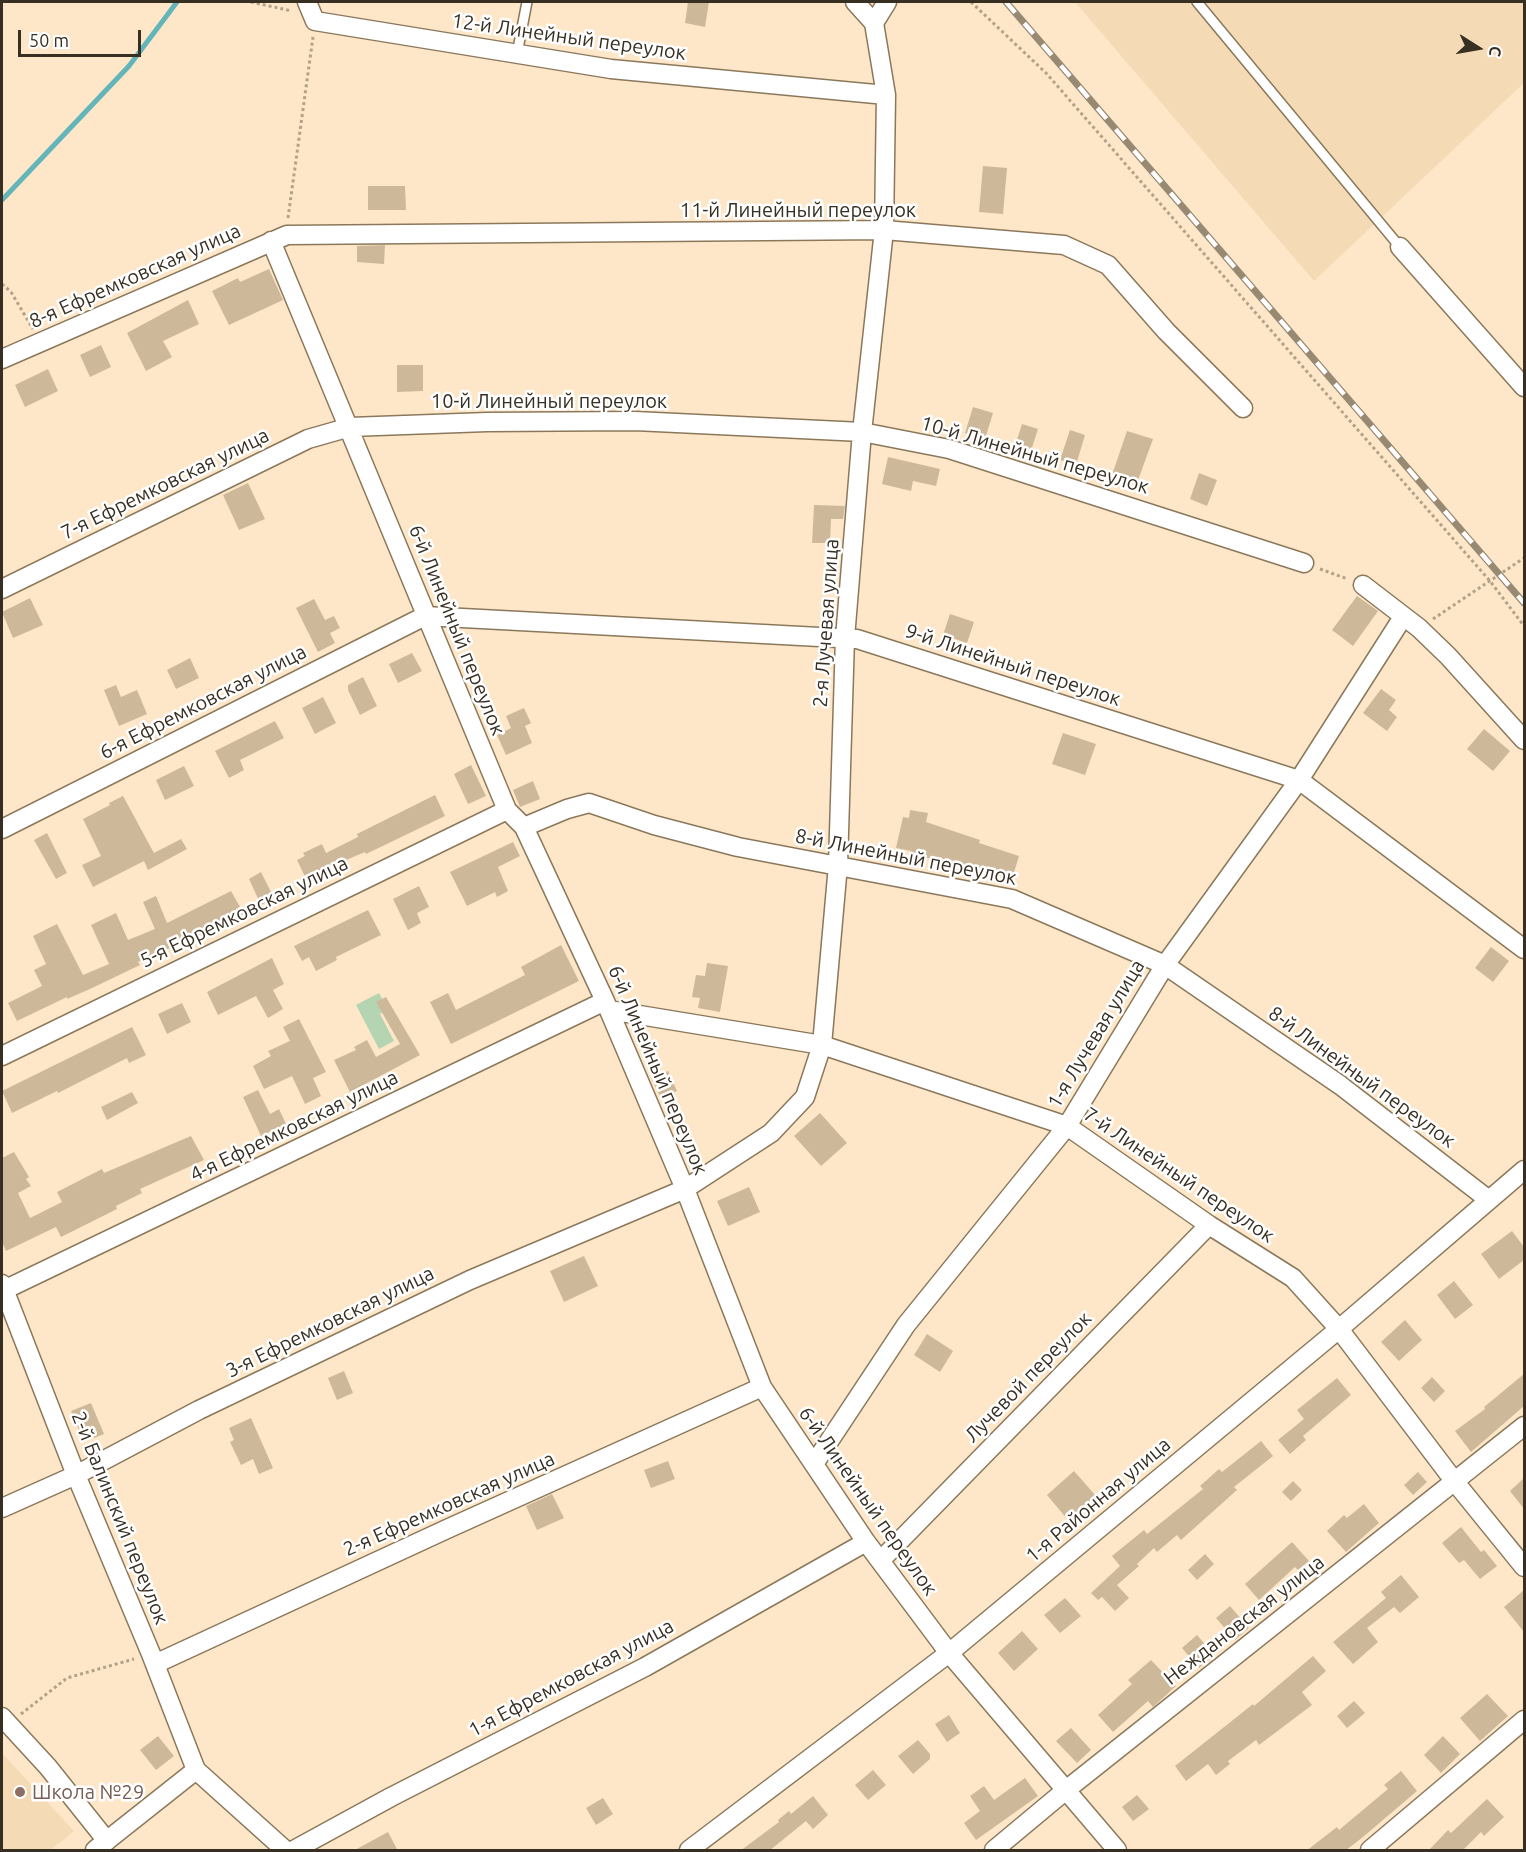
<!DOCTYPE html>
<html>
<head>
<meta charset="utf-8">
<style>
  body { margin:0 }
  #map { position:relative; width:1526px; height:1852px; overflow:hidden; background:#fde7c8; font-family:Ubuntu,sans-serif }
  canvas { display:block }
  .frame { position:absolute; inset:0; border:3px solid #372f22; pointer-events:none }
  .north { position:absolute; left:1448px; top:18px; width:60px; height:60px; -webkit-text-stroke:4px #fff; paint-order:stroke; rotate:101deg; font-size:16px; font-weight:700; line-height:24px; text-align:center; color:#372f22 }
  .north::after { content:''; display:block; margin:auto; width:21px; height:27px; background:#372f22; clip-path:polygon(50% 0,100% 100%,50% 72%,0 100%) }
  .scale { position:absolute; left:18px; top:30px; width:123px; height:27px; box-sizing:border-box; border:3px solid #372f22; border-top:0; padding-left:8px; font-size:18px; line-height:21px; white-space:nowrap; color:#372f22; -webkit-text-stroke:4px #fff; paint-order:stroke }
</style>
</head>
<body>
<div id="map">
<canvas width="1526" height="1852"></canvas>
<div class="frame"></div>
<div class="north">С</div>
<div class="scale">50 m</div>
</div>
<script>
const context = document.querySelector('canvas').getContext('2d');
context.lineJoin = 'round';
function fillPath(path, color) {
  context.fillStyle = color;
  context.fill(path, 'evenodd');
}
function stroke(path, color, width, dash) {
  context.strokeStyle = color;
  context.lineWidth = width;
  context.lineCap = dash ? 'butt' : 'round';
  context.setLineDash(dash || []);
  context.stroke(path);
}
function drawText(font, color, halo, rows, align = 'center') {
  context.font = font + ' Ubuntu,sans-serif';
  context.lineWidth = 5;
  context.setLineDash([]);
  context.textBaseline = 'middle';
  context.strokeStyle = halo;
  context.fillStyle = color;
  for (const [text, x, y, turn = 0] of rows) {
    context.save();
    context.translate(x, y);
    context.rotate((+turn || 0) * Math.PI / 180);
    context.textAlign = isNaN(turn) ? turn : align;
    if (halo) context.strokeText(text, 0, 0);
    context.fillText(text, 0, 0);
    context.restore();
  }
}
fillPath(new Path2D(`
  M1075 2H1524V83L1314 281Z
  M2 1753 74 1831 51 1850H2Z`), '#f4dbb5');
fillPath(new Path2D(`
  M379 993 388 1009 380 1014 394 1041 379 1049 356 1005Z`), '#b5d4b2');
stroke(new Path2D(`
  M2 200 129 66 177 2`), '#64b5ba', 5);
fillPath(new Path2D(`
  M688 2H709L705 27 685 23Z
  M983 166 1007 168 1003 214 979 212Z
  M368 186H405L406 210H368Z
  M385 245 384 264 357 262V246Z
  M269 269 283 300 229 325 212 291 238 278 240 282Z
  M188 300 199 324 163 341 172 357 146 371 127 333Z
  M101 345 111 367 90 377 80 355Z
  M397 365H423V391L397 392Z
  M48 369 58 391 25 407 15 385Z
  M973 407 993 413 985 439 965 433Z
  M1022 424 1038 429 1030 454 1014 449Z
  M1070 430 1085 435 1076 465 1060 460Z
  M1127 431 1153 439 1137 483 1112 475Z
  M888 457 940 469 936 486 913 481 911 491 882 484Z
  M1199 473 1217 480 1207 506 1190 499Z
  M248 483 265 519 239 530 223 495Z
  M814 505 845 506 843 519H831L830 543H812Z
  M1357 596 1378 611 1353 646 1332 630Z
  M30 598 43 625 13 638 2 612Z
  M314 599 325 620 334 616 340 628 330 633 335 643 318 652 296 608Z
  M950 614 974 622 967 643 943 635Z
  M412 653 422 671 398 683 389 664Z
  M190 658 199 678 176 689 167 670Z
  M363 677 377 706 360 715 348 690V685Z
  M116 685 121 697 137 690 147 714 119 726 104 690Z
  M1381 689 1396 700 1389 710 1397 717 1387 731 1363 713Z
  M323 697 336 723 315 734 302 708Z
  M524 708 531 723 525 726 532 743 506 755 497 735 511 728 506 716Z
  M275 721 284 738 240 760 244 770 229 778 215 751Z
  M1484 729 1510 751 1493 771 1467 749Z
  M1063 733 1096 744 1085 775 1052 764Z
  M471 765 486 796 468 804 454 774Z
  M184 766 194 786 165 800 156 780Z
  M533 781 540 799 520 807 513 790Z
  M435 795 445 816 366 854 365 852 332 866 334 871 308 883 297 860 305 856 303 853 322 844 326 853 358 837 357 834Z
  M123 796 154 853 181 839 187 849 148 870 144 861 93 887 82 865 101 856 83 819 110 805 109 803Z
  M910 810 928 813 926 822 980 840 979 843 1019 856 1012 879 971 866 969 871 937 860 910 854 911 851 896 848 903 817 909 818Z
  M47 833 67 873 56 879 34 840Z
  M513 842 520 856 498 867 508 891 497 897 495 892 467 906 450 872Z
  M261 872 274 898 261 905 249 879Z
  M419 886 429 907 417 913 421 923 408 930 393 899Z
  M231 891 244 914 180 945 179 944 138 962 140 965 90 989 67 999V997L17 1021 8 1003 42 986 34 970 46 964 33 936 57 924 83 975 109 964 91 925 116 913 128 940 155 929 143 902 156 896 167 923Z
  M368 910 381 935 336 957 337 960 316 971 309 957 302 961 294 946Z
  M561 945 579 981 451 1044 430 1002 448 993 456 1010 525 975 521 967Z
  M1491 947 1509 961 1493 982 1475 968Z
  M272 958 284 984 273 990 283 1009 268 1018 256 996 218 1015 207 992Z
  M707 963 728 966 720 1012 698 1008 700 998 692 997 696 975 705 976Z
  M386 997 420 1055 350 1092 334 1060 356 1050 354 1047 367 1040 376 1057 400 1044 376 1002Z
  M182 1003 191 1022 167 1034 158 1014Z
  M299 1019 326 1072 313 1078 321 1096 305 1104 292 1076 264 1089 253 1066 271 1056 268 1051 290 1041 283 1027Z
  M132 1027 146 1055 129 1063 127 1058 58 1093 57 1091 12 1113 2 1091Z
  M668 1071 677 1091 661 1098 651 1078Z
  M258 1090 270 1114 279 1109 286 1124 261 1136 243 1097Z
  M132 1092 138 1103 107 1120 101 1107Z
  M820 1113 847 1143 821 1166 794 1136Z
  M191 1136 204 1160 140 1189 142 1193 116 1206 117 1209 61 1237 56 1227 6 1251 2 1242V1158L14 1152 29 1177 26 1179 31 1186 18 1193 30 1218 62 1202 57 1192 102 1169 104 1173Z
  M749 1187 760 1212 728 1226 717 1201Z
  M1512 1231 1524 1247V1260L1499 1279 1481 1254Z
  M584 1256 598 1286 564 1302 550 1271Z
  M1454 1281 1473 1305 1455 1319 1437 1295Z
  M1405 1320 1422 1340 1399 1361 1381 1342Z
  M927 1334 953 1351 940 1372 914 1355Z
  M344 1371 353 1393 337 1400 328 1378Z
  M1524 1374V1406L1471 1452 1455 1431 1485 1409 1484 1407Z
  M1432 1377 1445 1391 1434 1402 1421 1388Z
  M1337 1378 1351 1395 1303 1436 1306 1440 1290 1454 1278 1440 1304 1419 1297 1410Z
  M91 1403 104 1434 84 1442 71 1411Z
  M251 1418 273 1468 259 1474 253 1459 241 1465 230 1442 234 1440 229 1428Z
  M1261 1441 1273 1456 1234 1487 1237 1490 1181 1540 1177 1535 1157 1552 1154 1548 1137 1564 1139 1566 1117 1585 1129 1598 1115 1611 1102 1597 1098 1600 1091 1593 1120 1566 1112 1556 1144 1530 1147 1534 1203 1489 1200 1486 1219 1469 1222 1472Z
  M668 1461 675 1479 651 1488 644 1470Z
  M1074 1471 1096 1496 1068 1520 1047 1495Z
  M1418 1472 1427 1482 1413 1495 1404 1485Z
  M1524 1478V1509L1510 1491Z
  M1293 1481 1302 1490 1291 1501 1282 1492Z
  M552 1494 564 1518 537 1530 526 1506Z
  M1364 1504 1379 1523 1346 1552 1327 1531 1344 1515 1347 1518Z
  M1461 1527 1481 1552 1484 1550 1497 1566 1480 1579 1464 1560 1459 1563 1442 1543Z
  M1292 1542 1309 1561 1298 1570 1295 1567 1259 1600 1245 1584Z
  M1205 1554 1214 1564 1197 1580 1188 1570Z
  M1401 1575 1419 1597 1400 1613 1394 1607 1367 1628 1378 1642 1353 1664 1333 1642 1386 1598 1381 1592Z
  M1524 1590V1632L1504 1607Z
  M1065 1598 1081 1616 1060 1633 1044 1615Z
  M1230 1606 1249 1628 1235 1640 1216 1618Z
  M1022 1631 1038 1649 1014 1671 998 1653Z
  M1197 1635 1214 1655 1199 1668 1182 1648Z
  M1313 1656 1326 1671 1302 1692 1312 1705 1259 1745 1256 1740 1228 1761 1230 1764 1216 1775 1208 1764 1186 1781 1175 1766 1238 1716 1253 1704 1254 1706Z
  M1151 1660 1176 1686 1153 1707 1148 1701 1113 1732 1098 1715 1132 1684 1128 1680Z
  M1487 1694 1508 1716 1480 1741 1460 1718Z
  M1354 1701 1365 1713 1347 1728 1337 1716Z
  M949 1715 960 1733 947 1742 935 1724Z
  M1071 1728 1091 1750 1077 1763 1056 1741Z
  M158 1736 174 1756 156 1770 140 1750Z
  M1443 1736 1460 1754 1441 1773 1424 1755Z
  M918 1740 930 1754V1759L913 1774 898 1756Z
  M873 1770 886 1785 868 1800 855 1785Z
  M1401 1771 1417 1791 1363 1837 1345 1851H1306L1337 1827 1339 1830 1388 1789 1384 1785Z
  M1025 1778 1038 1796 976 1840 964 1823 980 1811 970 1796 984 1786 994 1800Z
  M1137 1795 1149 1809 1133 1821 1122 1807Z
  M813 1796 828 1815 813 1829 806 1821 769 1851H740L779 1822 778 1820 789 1811 791 1814Z
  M603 1798 613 1814 596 1825 586 1808Z
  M1487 1799 1504 1817 1484 1836 1481 1832 1462 1851H1428L1448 1830 1451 1833Z
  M388 1832 398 1851H353Z`), '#cdb99a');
const lane = new Path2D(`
  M1197 2 1400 247
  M517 54 527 2`);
const street = new Path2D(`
  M307 2 315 21 611 69 886 95
  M855 2 874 23
  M271 241C351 430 427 621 507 810L524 827 605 1001 685 1189 762 1387 866 1542 949 1653 1117 1850
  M1400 247 1524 387
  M2 359 287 235 884 230 1064 245 1108 265 1166 331 1243 408
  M1363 585 1419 628 1448 656 1524 740
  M2 589 308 439 350 427 487 422 635 421 862 432 949 449 1304 563
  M524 827 567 809 589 803 654 825 738 847 1012 899 1165 965 1340 1085 1489 1200
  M2 829 425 616 857 639 1299 780 1524 949
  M609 1010 822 1045 1067 1126 1209 1225 1293 1278 1339 1329 1455 1482 1524 1567
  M2 1056 507 810
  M2 1284 76 1475 151 1654 196 1770 285 1850
  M2 1291 605 1001
  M814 1464 906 1325 1067 1126 1165 965 1299 780 1403 617
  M2 1508 76 1475 199 1410 470 1280 685 1189 771 1133 805 1097 822 1045 838 865 845 638 862 432 884 230 886 95 874 23 887 2
  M880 1561 1209 1225
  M155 1664 447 1529 762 1387
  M2 1717 48 1767 107 1841
  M95 1850 196 1770
  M294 1850 391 1797 645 1667 866 1542
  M689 1850 949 1653 1339 1329 1524 1170
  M994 1850 1066 1790 1524 1426
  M1370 1850 1524 1720`);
stroke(lane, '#8b785b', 12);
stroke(street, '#8b785b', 21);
stroke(new Path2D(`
  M251 2 292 11
  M971 2 1046 73 1490 581 1524 626
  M288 218 313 37
  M2 284 11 292 33 329
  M1320 569 1348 579
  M1433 619 1524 558
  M21 1714 67 1678 134 1659`), '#b2a289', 3, [3, 3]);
stroke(lane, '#fff', 9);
stroke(street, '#fff', 18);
const rail = new Path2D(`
  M1006 2 1524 603`);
stroke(rail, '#988973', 7);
stroke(rail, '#fff', 4.5, [14]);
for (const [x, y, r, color] of [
  [20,1792,6,"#8d6e63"]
]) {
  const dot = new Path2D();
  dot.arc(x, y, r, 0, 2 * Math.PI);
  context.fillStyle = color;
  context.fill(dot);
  stroke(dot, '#fff', 2);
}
drawText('20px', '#372f22', '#fff', [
  ["12-й Линейный переулок",569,37,8],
  ["11-й Линейный переулок",798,210],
  ["8-я Ефремковская улица",135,276,-24],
  ["10-й Линейный переулок",549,401],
  ["10-й Линейный переулок",1035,455,16],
  ["7-я Ефремковская улица",165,484,-26],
  ["2-я Лучевая улица",826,623,-86],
  ["6-й Линейный переулок",457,630,68],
  ["9-й Линейный переулок",1013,665,18],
  ["6-я Ефремковская улица",203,702,-27],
  ["8-й Линейный переулок",906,857,11],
  ["5-я Ефремковская улица",244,912,-26],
  ["1-я Лучевая улица",1096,1034,-59],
  ["6-й Линейный переулок",658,1070,67],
  ["8-й Линейный переулок",1362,1077,36],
  ["4-я Ефремковская улица",294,1126,-26],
  ["7-й Линейный переулок",1179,1175,34],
  ["3-я Ефремковская улица",330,1322,-26],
  ["Лучевой переулок",1028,1377,-46],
  ["1-я Районная улица",1098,1500,-40],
  ["6-й Линейный переулок",868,1501,55],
  ["2-я Ефремковская улица",449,1504,-24],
  ["2-й Балинский переулок",120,1518,68],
  ["Неждановская улица",1244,1620,-38],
  ["1-я Ефремковская улица",571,1678,-28]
]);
drawText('20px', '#785e54', '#fff', [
  ["Школа №29",32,1792]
], 'left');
</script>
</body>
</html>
